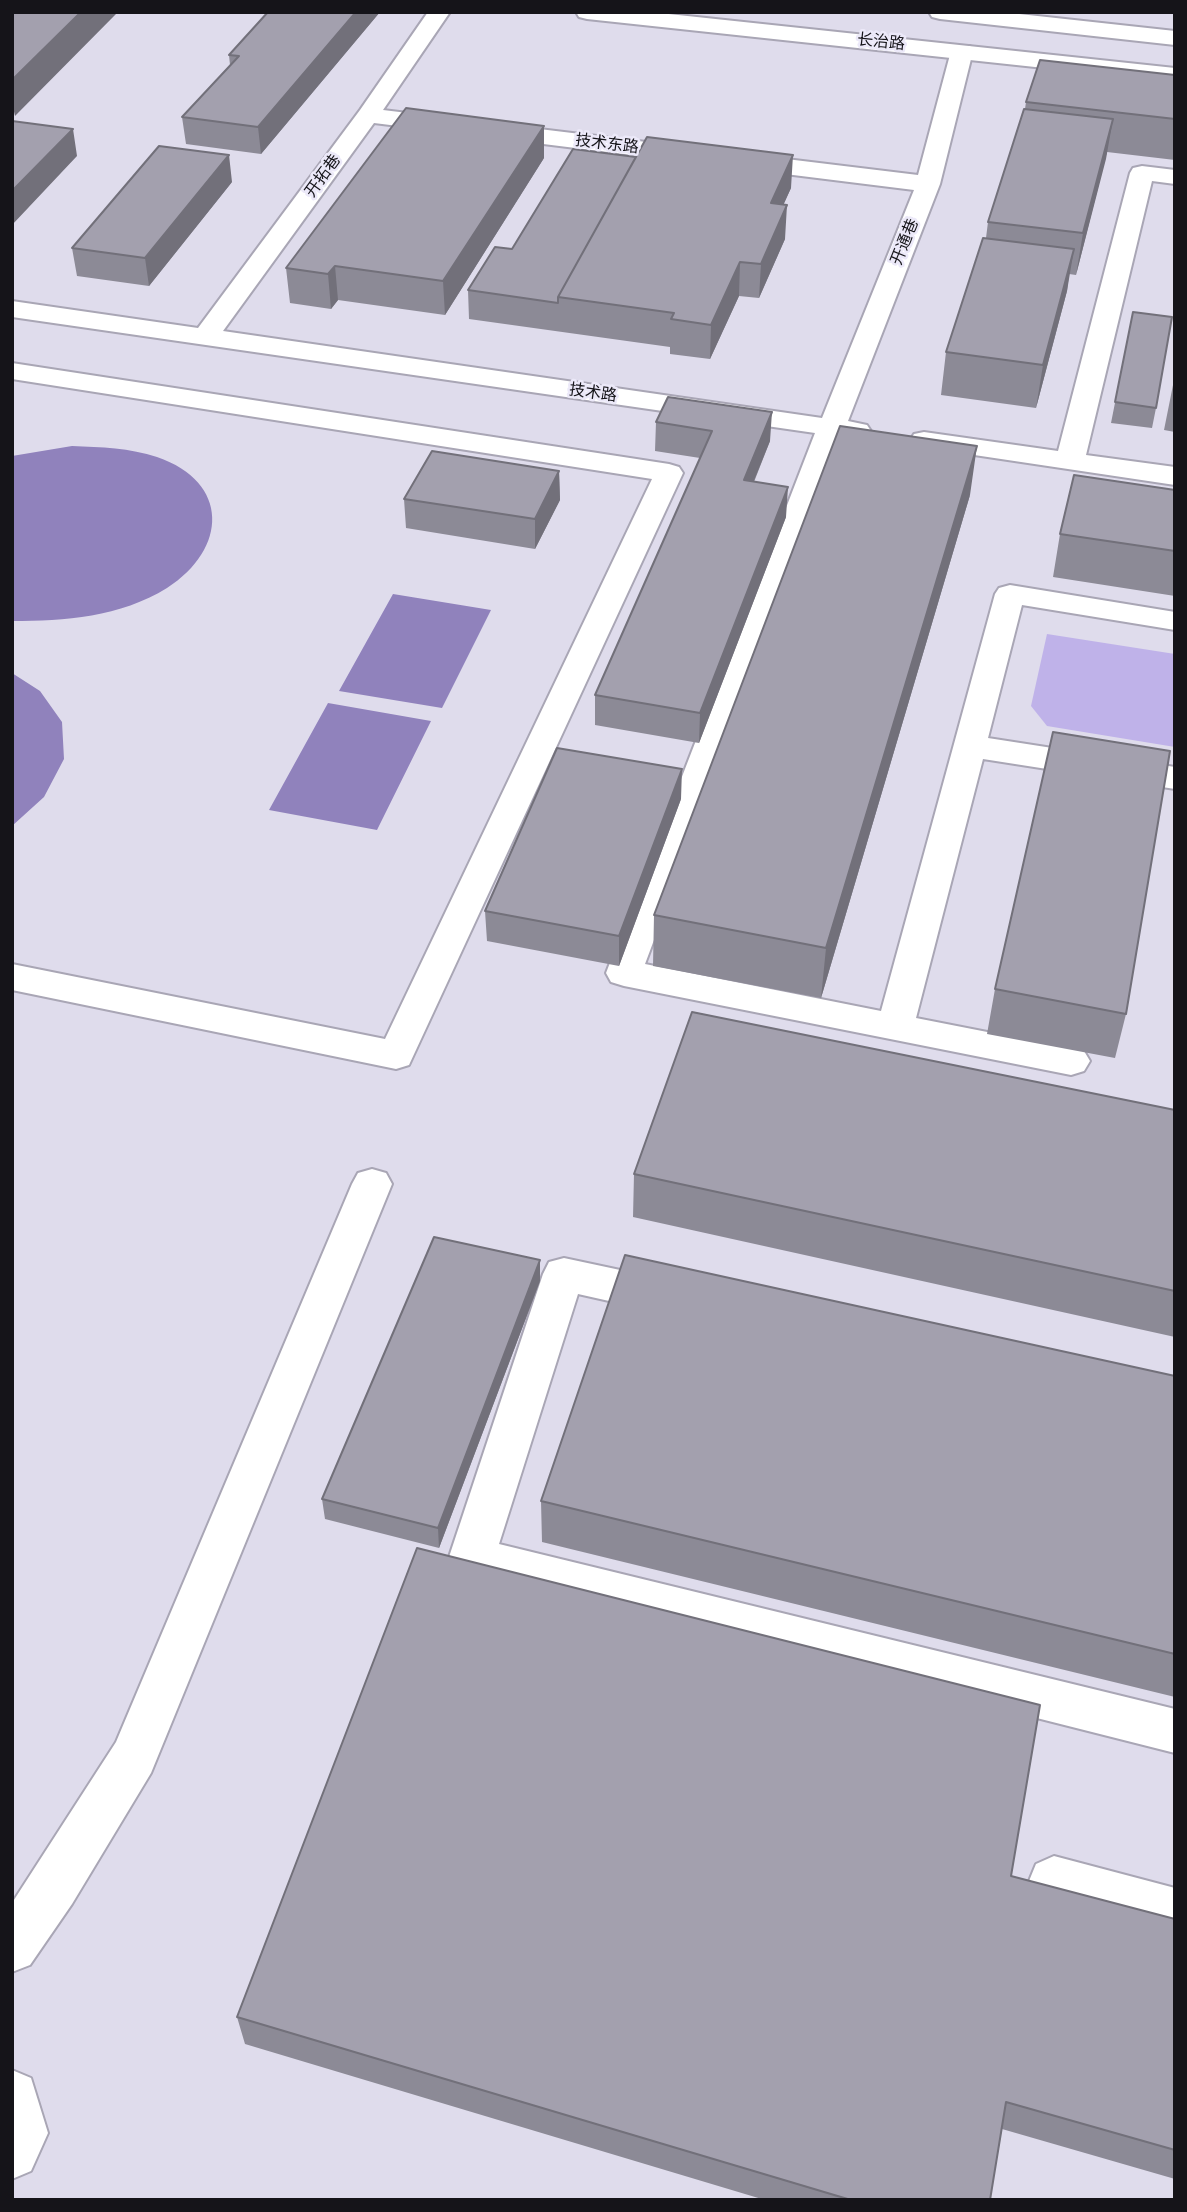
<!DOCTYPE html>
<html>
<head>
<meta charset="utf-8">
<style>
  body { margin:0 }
  #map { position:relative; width:1187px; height:2212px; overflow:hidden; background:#dfdcec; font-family:Literata,serif }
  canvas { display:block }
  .frame { position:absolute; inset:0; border:14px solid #151419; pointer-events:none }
</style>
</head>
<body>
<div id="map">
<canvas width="1187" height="2212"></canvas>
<div class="frame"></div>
</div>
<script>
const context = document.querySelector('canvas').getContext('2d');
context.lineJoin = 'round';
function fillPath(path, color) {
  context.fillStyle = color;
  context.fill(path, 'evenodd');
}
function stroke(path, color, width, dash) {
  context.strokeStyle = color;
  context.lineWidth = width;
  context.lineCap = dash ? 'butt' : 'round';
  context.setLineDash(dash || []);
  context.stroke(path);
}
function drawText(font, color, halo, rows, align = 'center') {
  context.font = font + ' Literata,"Noto Sans SC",serif';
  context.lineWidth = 5;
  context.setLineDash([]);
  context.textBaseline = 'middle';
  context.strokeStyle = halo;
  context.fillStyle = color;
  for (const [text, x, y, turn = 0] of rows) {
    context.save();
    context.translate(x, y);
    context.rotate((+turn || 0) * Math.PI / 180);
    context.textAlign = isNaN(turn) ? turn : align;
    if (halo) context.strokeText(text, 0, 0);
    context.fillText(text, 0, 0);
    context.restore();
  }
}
fillPath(new Path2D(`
  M1047 634 1175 654V747L1047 726 1031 706Z`), '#bfb2e9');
fillPath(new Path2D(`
  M72 446C101 447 130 448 157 457 230 482 228 549 167 588 120 617 65 621 12 621V456Z
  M393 594 491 610 442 708 339 691Z
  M12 673 40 691 62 722 64 759 44 797 12 826Z
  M328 703 431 721 377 830 269 810Z`), '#9082bc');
const minor = new Path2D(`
  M428 12H450L383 110 918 175 951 51 954 46H970L973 51 940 184 848 421 867 425 871 431 867 437 857 439 842 437 645 964 881 1011 995 594 999 588 1010 585 1175 612V630L1022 605 988 738 1175 767V789L983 759 916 1018 1084 1051 1090 1061 1084 1071 1071 1075 624 986 611 982 606 973 815 433 12 317V301L198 328 360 110ZM374 123 914 190 822 418 223 331Z
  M1142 166 1175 170V184L1152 181 1086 455 1175 467V485L914 446 910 440 914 434 924 432 1058 451 1130 173 1133 168Z
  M12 363 669 464 679 467 683 473 409 1065 396 1069 12 990V964L385 1039 652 479 12 379Z
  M372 1169 386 1173 392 1184 151 1773 72 1904 30 1965 12 1972V1903L116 1742 352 1184 358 1173Z
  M564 1258 667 1280 682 1285 688 1297 682 1309 667 1314 578 1294 499 1544 1175 1709V1753L456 1571 449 1557 543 1274 549 1262Z
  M1054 1856 1175 1888V1938L1036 1898 1029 1881 1036 1864Z
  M12 2070 31 2078 48 2133 31 2171 12 2179Z`);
const major = new Path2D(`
  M576 12H650L1175 68V82L587 19 579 17Z
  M929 12H1001L1175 31V45L940 19 932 17Z`);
stroke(minor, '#a9a6b5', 4);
stroke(major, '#a9a6b5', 4);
fillPath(minor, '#fff');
fillPath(major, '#fff');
fillPath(new Path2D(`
  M268 12H380L261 154 186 144 182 117 230 65 229 55Z
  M1175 75V160L1107 152 1076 275 1069 274 1067 291 1036 408 941 395 946 352 986 238 988 222 1025 109 1026 102Z
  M544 158 445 315 338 300 331 309 290 303 286 268Z
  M232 182 149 286 77 276 72 248Z
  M791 188 783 205 785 239 759 298 739 296 710 359 670 354V347L469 319 468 290 512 249Z
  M1133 312 1156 408 1152 428 1111 423Z
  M1175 375V432L1164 430Z
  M668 397 770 441 754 482 786 517 699 743 595 725V695L700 458 655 451 656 422Z
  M559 471 560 500 535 549 406 528 404 499Z
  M1175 490V596L1053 577 1060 534Z
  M970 495 821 998 653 966 654 915Z
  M681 799 619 966 487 941 485 911Z
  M995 989 1126 1014 1115 1058 987 1034Z
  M1175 1110V1337L633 1217 634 1174Z
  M540 1281 439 1548 325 1519 322 1499Z
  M1175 1376V1697L542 1542 541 1501Z
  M1011 1876 1175 1919V2179L1002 2129 990 2200H765L245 2044 237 2017Z`), '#8c8a96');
fillPath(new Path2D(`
  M81 12H115L116 14 15 116 12 103V80Z
  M356 12H380L261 154 258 127Z
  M1113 119 1106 159 1076 275 1083 233Z
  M544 126V158L445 315 443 281Z
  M73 129 77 156 12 225V191Z
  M229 155 232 182 149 286 145 258Z
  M793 155 791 188 769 237 771 203Z
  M787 205 785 239 759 298 761 264Z
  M1074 249 1067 291 1036 408 1043 365Z
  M740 262 739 296 710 359 711 325Z
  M335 266 338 300 331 309 328 274Z
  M772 412 770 441 742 510 744 480Z
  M977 446 970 495 821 998 826 948Z
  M559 471 560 500 535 549V519Z
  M788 487 786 517 699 743 700 713Z
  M682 769 681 799 619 966V936Z
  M540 1260V1281L439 1548 438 1528Z`), '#72707a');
const building = new Path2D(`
  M12 12H81L12 80Z
  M268 12H356L258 127 182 117 239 56 229 55Z
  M1040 60 1175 75V119L1026 102Z
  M406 108 544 126 443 281 335 266 328 274 286 268Z
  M1024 109 1113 119 1083 233 988 222Z
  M12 121 73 129 12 191Z
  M647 137 793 155 771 203 787 205 761 264 740 262 711 325 671 319 674 313 558 297Z
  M159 146 229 155 145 258 72 248Z
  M573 149 636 157 558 297V303L468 290 495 247 512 249Z
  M983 238 1074 249 1043 365 946 352Z
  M1133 312 1172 317 1156 408 1115 402Z
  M668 397 772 412 744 480 788 487 700 713 595 695 712 431 656 422Z
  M840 426 977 446 826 948 654 915Z
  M432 451 559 471 535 519 404 499Z
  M1074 475 1175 490V551L1060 534Z
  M1053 732 1170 751 1126 1014 995 989Z
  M557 748 682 769 619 936 485 911Z
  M692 1012 1175 1110V1291L634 1174Z
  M434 1237 540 1260 438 1528 322 1499Z
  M625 1255 1175 1376V1654L541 1501Z
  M417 1548 1040 1705 1011 1876 1175 1919V2150L1006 2102 990 2200H851L237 2017Z`);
fillPath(building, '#a3a0ae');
stroke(building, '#72707a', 2);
drawText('16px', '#151419', '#ece9f9', [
  ["长治路",881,42,6],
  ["技术东路",607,144,7],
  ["开拓巷",323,176,-54],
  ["开通巷",905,242,-68],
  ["技术路",593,393,8]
]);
</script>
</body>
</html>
